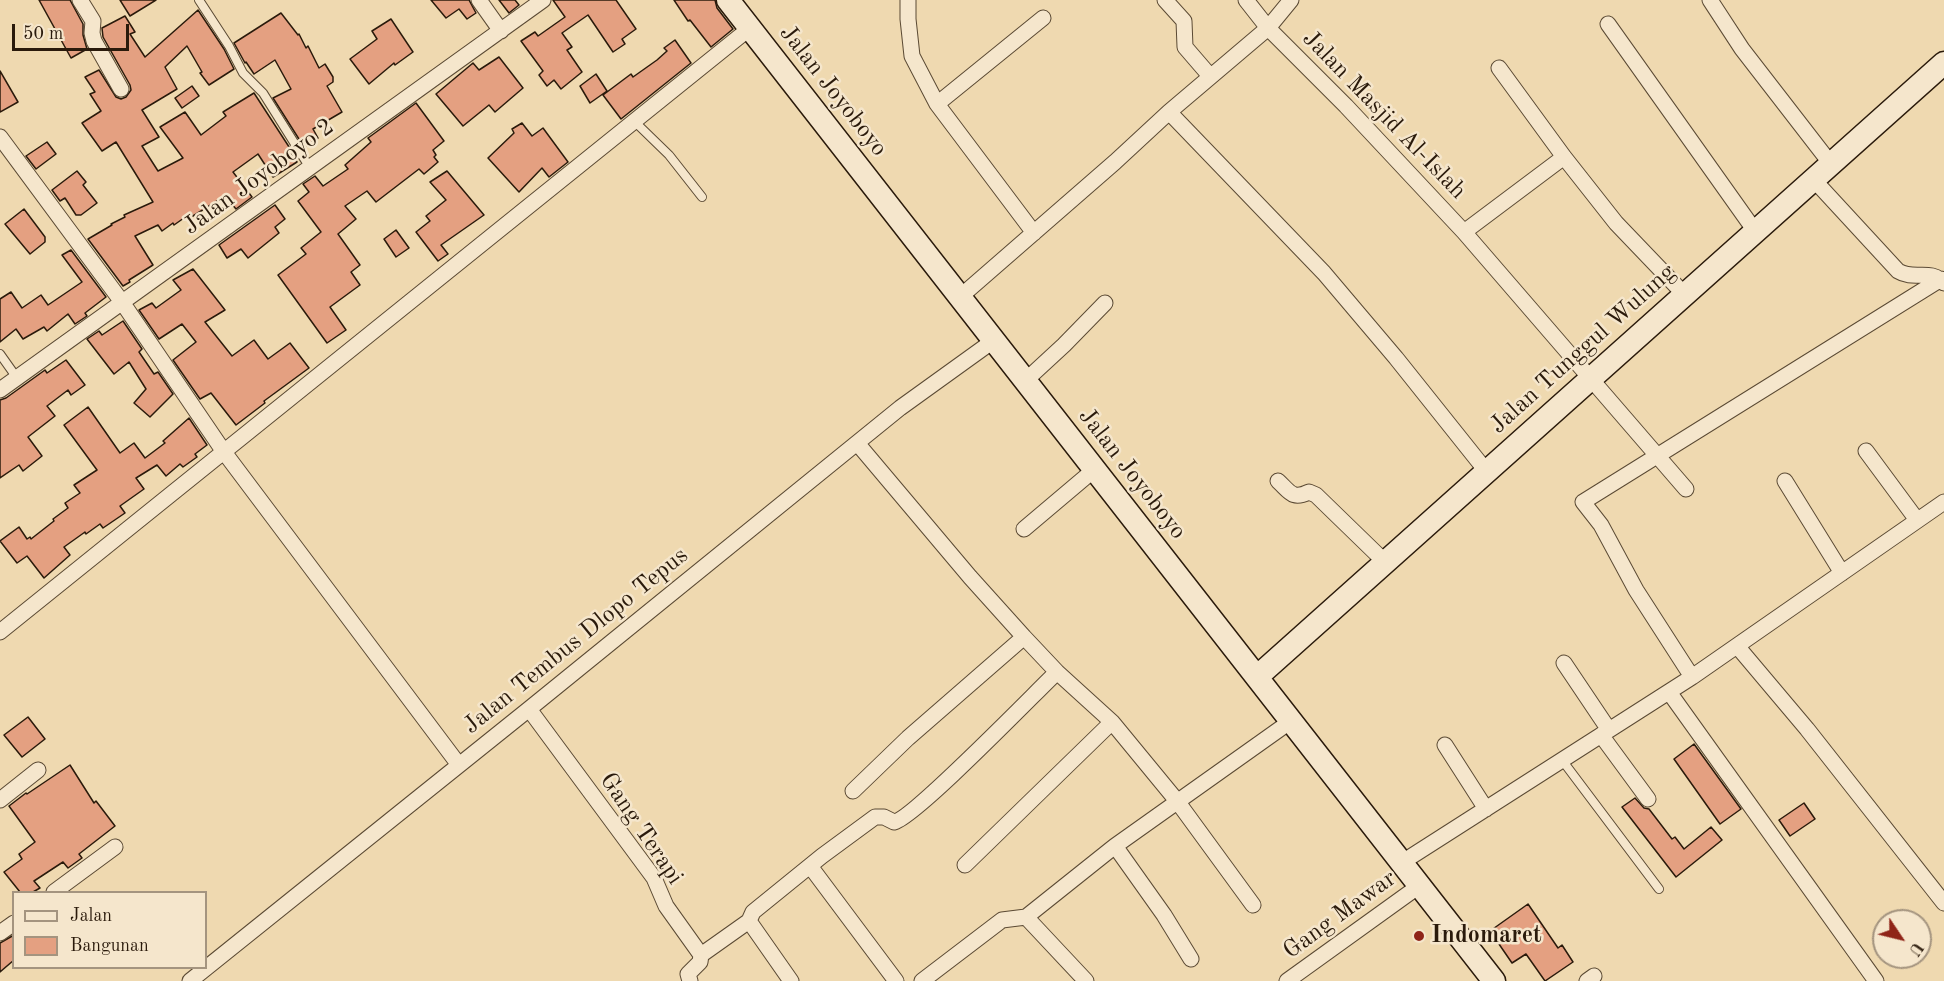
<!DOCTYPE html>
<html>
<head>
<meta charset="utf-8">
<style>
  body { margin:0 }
  #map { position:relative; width:1944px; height:981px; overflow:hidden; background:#efd9b0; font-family:"Old Standard TT",serif }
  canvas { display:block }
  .legend { position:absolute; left:12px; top:891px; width:195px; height:78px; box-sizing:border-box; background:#f5e6cc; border:2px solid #a4947f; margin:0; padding:8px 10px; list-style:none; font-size:18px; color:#2a1a0b }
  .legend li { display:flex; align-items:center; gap:12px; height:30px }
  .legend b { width:30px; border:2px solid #a4947f }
  .north { position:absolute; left:1872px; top:909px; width:60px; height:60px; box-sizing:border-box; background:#f5e6cc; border:2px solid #a4947f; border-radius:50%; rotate:125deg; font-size:16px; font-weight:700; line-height:24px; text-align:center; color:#2a1a0b }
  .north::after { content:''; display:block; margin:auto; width:21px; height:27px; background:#8f2418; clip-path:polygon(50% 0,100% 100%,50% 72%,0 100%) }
  .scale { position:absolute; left:12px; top:24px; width:117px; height:27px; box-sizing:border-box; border:3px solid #2a1a0b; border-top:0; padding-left:8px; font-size:18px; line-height:21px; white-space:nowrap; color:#2a1a0b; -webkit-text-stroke:4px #f5e6cc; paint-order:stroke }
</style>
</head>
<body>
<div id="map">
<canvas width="1944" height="981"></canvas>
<ul class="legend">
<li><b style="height:8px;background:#f5e6cc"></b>Jalan</li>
<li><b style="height:16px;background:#e4a081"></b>Bangunan</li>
</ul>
<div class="north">U</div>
<div class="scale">50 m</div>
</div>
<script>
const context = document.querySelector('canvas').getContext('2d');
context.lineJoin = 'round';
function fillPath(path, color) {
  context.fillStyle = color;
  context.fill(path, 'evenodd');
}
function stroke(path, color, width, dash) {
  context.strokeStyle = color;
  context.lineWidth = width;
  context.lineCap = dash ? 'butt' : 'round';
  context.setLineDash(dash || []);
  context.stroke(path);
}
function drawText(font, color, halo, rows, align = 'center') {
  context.font = font + ' "Old Standard TT",serif';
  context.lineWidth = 5;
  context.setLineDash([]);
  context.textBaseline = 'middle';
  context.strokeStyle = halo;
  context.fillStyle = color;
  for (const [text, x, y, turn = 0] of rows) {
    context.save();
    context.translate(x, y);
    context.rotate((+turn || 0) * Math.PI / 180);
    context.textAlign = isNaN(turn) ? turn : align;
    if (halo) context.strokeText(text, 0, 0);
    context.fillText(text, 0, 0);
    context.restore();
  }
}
const building = new Path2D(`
  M39 0H70L83 24V35L87 49 71 58Z
  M120 0H156L130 16Z
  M431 0H469L476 13 467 19 459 9 446 18Z
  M499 0H515L519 5 509 13Z
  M553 0H616L636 29 622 39 625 44 613 52 588 15 562 33 572 47 567 50 582 72 561 89 554 80 547 86 539 75 543 71 521 41 535 32 538 36 565 17Z
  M674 0H715L717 8 733 29 711 47 690 20 688 21Z
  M198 10 224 49 234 69 209 85 200 73 202 72 187 46 165 67 177 89 142 110 159 137 142 146 158 171 183 158 160 127 185 112 201 135 226 116 223 112 254 93 293 153 291 154 297 162 273 177 258 154 233 172 252 197 236 209 225 196 193 216 191 213 174 225 173 223 162 231 158 225 135 236 153 265 129 280 130 282 123 286 88 239 112 225 111 224 125 217 124 215 153 202 116 142 102 151 82 123 101 111 90 94 95 92 85 77 99 70 116 97 121 99 126 97 131 90 130 85 103 37 102 28 125 16 135 32 130 34 145 57Z
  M281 13 298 35 299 34 306 48 308 46 319 68 325 64 333 77V82L327 86 342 112 313 129 318 138 304 147 273 98 291 89 275 60 254 74 246 62 245 63 234 43Z
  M391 19 413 52 395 65 394 63 369 84 350 59 377 39 372 31Z
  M675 40 691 63 621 119 603 95 631 74 633 77 657 60 667 51 664 48Z
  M499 57 523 88 495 112 489 105 463 126 436 94 473 63 479 70Z
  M0 71 18 102 0 112Z
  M596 74 607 91 590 103 580 86Z
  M192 86 199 96 182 108 175 98Z
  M416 103 444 141 433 150 436 155 434 157 438 162 424 174 419 169 376 202 367 191 345 206 356 219 338 234 360 265 351 272 360 285 330 307 346 330 327 343 278 275 306 254 301 248 321 232 298 201 309 192 303 184 315 176 323 186 348 169 345 165 371 142 368 138Z
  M522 123 532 136 543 128 568 162 549 177 542 168 519 192 488 158 514 133 512 129Z
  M47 142 56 154 36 169 26 156Z
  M77 171 86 182 83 185 97 203 81 215H76L65 198 60 201 52 190Z
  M447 171 484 215 441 245 448 254 438 261 416 232 430 221 426 216 446 200 430 182Z
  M275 205 285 219 275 227 279 233 248 258 241 249 227 258 219 245Z
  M24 209 45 237V242L30 254 5 224Z
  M396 230 409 248 396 257 384 239Z
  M71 250 106 297 85 313 87 316 75 324 68 314 47 331 44 327 23 339 16 329 0 342V299L11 292 22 308 41 295 48 305 82 282 62 255Z
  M193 269 225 310 205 322 232 356 254 340 268 359 290 343 309 368 264 401 265 403 236 425 211 393 200 399 173 360 196 342 182 324 159 339 139 310 152 303 156 308 181 290 173 280Z
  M123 321 142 349 139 352 154 374 158 372 173 394 150 417 134 403 146 389 129 362 114 374 87 339 99 331 102 335Z
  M66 360 85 385 71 395 68 390 47 406 55 416 28 437 42 456 23 471 19 465 0 478V400L6 398 45 370 47 373Z
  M88 407 120 453 134 443 145 458 165 443 163 441 189 418 207 445 195 454 197 457 183 467 180 464 166 476 157 465 136 478 144 489 120 506 125 513 103 528 100 524 86 534 85 532 64 547 70 555 44 578 27 556 17 563 0 541 19 527 27 539 30 537 31 539 54 521 53 519 68 508 65 503 80 493 74 485 97 470 64 425Z
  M28 717 45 739 22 757 4 735Z
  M1694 744 1741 809 1720 824 1674 759Z
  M70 765 94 803 96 801 115 826 79 854 82 858 68 868 63 862 34 881 40 888 33 892H20L4 872 22 859 19 854 35 842 9 806 26 793 27 794Z
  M1635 798 1644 808 1649 809 1672 839 1675 837 1684 849 1711 827 1722 840 1676 877 1622 807Z
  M1804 803 1815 819 1790 836 1779 820Z
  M1528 904 1558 948 1562 945 1573 962 1545 981 1526 954 1512 963 1490 931Z
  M14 935V960L0 972V943Z`);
fillPath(building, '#e4a081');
stroke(building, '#2a1a0b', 1.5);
const lane = new Path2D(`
  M199 0 229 46 243 73 263 93 310 168
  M634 121 669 155 702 197
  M0 354 17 378
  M1562 760 1659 889`);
const street = new Path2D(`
  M80 0 93 21 92 33 94 41 121 89
  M479 0 501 31
  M908 0V19L912 56 937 104 1034 233
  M1165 0 1184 21 1185 47 1210 76
  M1246 0 1268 28 1291 0
  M1710 0 1742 49 1831 164
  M1608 24 1755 231
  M1499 68 1564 157 1616 223 1684 294
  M937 104 1043 18
  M1169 112 1324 273 1396 358 1487 472
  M0 137 122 302 224 452 459 765
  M1814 180 1898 271C1914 281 1930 268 1944 283
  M1464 232 1564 157
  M960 297 1115 162 1169 112 1268 28 1346 106 1464 232 1686 489
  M1025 381 1064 345 1105 303
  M0 390 543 0
  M857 443 970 577 1024 637 1057 672 1112 722 1177 801 1253 905
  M1866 451 1917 520
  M1278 481C1290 492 1292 500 1309 492L1316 495 1385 562
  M1785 481 1842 573
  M1024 529 1095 469
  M0 632 750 28
  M1737 646 1807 729 1944 903
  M1564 663 1609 730
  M1692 677 1636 590 1601 525 1583 502 1941 279
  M1669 692 1876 981
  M529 709 654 878 666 906 701 955 700 962 688 974 690 981
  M1601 735 1648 799
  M1445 745 1486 809
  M853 791 908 738 1024 637
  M0 800 38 770
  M1115 846 1164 915 1191 959
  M1401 863 1692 677 1944 502
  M965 865 1112 722
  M810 866 896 981
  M54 892 115 847
  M1026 917 1086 981
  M0 933 14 923
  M701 955 749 921
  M190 981 529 709 900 408 993 341
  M791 981 749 921 753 912 822 856 875 817H884L894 822C913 819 1034 694 1057 672
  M922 981 1002 920 1026 917 1115 846 1291 721
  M1287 981 1419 886
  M1587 981 1594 976`);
const secondary = new Path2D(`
  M728 0 1494 981
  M1258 676 1944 63`);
stroke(lane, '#5b4a34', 10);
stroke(street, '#5b4a34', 17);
stroke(secondary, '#2a1a0b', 25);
stroke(lane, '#f5e6cc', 8);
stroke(street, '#f5e6cc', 15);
stroke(secondary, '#f5e6cc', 22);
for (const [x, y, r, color] of [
  [1419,936,6,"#8f2418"]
]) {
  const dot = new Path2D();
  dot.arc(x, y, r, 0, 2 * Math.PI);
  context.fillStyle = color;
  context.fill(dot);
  stroke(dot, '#f5e6cc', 2);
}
drawText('24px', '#2a1a0b', '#f5e6cc', [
  ["Jalan Joyoboyo",833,91,52],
  ["Jalan Masjid Al-Islah",1384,115,46],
  ["Jalan Joyoboyo 2",259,177,-36],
  ["Jalan Tunggul Wulung",1583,349,-42],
  ["Jalan Joyoboyo",1132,474,52],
  ["Jalan Tembus Dlopo Tepus",576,641,-39],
  ["Gang Terapi",641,829,56],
  ["Gang Mawar",1340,915,-36]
]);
drawText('bold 24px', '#2a1a0b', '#f5e6cc', [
  ["Indomaret",1431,936]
], 'left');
</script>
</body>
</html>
